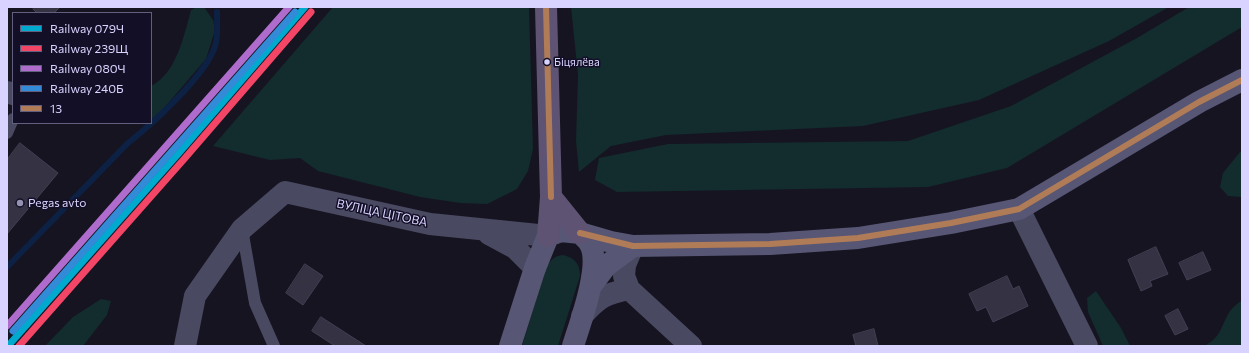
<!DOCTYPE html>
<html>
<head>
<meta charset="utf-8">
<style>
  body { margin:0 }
  #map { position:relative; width:1249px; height:353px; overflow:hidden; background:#161421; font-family:Commissioner,sans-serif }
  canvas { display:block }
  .frame { position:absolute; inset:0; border:8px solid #d9d4ff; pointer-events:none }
  .legend { position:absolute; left:12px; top:12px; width:140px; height:112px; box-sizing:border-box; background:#130f26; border:1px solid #625e7d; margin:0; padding:5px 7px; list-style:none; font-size:12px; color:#d9d4ff }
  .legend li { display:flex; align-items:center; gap:8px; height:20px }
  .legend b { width:20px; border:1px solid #625e7d }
</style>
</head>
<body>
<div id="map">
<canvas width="1249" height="353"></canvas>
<div class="frame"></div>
<ul class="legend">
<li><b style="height:5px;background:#00a9ce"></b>Railway 079Ч</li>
<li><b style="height:5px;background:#f34667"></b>Railway 239Щ</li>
<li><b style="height:5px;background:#b06ccc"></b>Railway 080Ч</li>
<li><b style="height:5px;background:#338bd7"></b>Railway 240Б</li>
<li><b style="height:5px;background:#b07c57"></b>13</li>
</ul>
</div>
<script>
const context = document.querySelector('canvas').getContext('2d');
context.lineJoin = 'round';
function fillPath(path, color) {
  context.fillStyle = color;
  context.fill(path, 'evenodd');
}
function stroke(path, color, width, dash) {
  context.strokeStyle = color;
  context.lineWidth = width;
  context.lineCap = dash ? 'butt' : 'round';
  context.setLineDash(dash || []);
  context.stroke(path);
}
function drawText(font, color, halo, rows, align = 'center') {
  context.font = font + ' Commissioner,sans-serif';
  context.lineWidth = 3;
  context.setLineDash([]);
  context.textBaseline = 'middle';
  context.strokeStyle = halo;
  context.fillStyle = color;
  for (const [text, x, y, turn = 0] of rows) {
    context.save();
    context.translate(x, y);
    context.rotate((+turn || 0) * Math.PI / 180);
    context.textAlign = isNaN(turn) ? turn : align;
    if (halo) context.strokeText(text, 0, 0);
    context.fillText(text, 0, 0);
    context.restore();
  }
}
fillPath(new Path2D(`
  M197 7H204L213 20 215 30 206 59 159 114 151 119V86C177 73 184 35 191 10Z
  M333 7H529L533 149 528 171 517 189 487 204 460 203 420 197 318 171 300 158 270 160 213 146Z
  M571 7H1169L1109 41 979 100 863 126 666 135 611 146 579 172 576 141 578 75Z
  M1189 7H1242V27L1007 168 928 187 617 192 595 180 599 158 668 144 908 141 1011 106 1137 38Z
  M1240 152H1242V197L1228 196 1220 187 1223 173Z
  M563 255C575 258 580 264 580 276L558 346H522L546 268C550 260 554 256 563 255Z
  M1096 291 1121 328 1130 346H1103L1088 312 1087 298Z
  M101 299 111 301 107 315 83 346H45L73 317Z
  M1242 300V346H1204C1222 337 1221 325 1230 311 1233 307 1238 303 1242 300Z`), '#132c2d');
stroke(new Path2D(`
  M7 267 128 143C152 124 209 73 216 43 218 33 217 22 217 12`), '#0d2144', 6);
const building = new Path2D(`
  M35 7H60L54 13H37L33 9Z
  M20 143 58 173 7 234V160Z
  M1156 247 1168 274 1150 281 1152 286 1141 291 1128 260Z
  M1203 252 1211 270 1187 280 1179 263Z
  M305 264 323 276 303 305 286 293Z
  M1007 276 1013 289 1019 286 1028 306 993 322 986 307 977 311 969 294Z
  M1178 309 1188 329 1175 335 1165 316Z
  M321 317 366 346H335L312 331Z
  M874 329 878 346H856L853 335Z`);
fillPath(building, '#343243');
stroke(building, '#433f54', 1);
stroke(new Path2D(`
  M7 133 13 119
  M242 229 255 303 274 346`), '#4a4962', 12);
stroke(new Path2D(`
  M7 92 13 94
  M1019 209 1087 346
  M489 234 515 248 535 268
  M633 246 625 265 624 276 629 289 691 346
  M582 316C599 297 605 294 629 289
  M185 346 195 296 242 229 285 192 430 224 548 236`), '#4a4962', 22);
stroke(new Path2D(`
  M580 233 611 242 633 246 770 244 858 238 951 223 1019 209 1199 102 1242 80
  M591 286 606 266 633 246
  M510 346 535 268 548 236 561 231 580 233C583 236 588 240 590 244 602 265 580 323 573 346`), '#575674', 22);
stroke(new Path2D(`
  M546 7 551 197 548 236
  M551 197 580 233`), '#5e5373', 22);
stroke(new Path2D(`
  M546 7 551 197
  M580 233 633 246 770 244 858 238 951 223 1019 209 1199 102 1242 80`), '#b07c57', 6);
stroke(new Path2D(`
  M8 346 179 153 305 7`), '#00a9ce', 7);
stroke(new Path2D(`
  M19 346 185 158 311 12`), '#f34667', 7);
stroke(new Path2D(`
  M7 326 289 7`), '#b06ccc', 7);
stroke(new Path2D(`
  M13 331 295 12`), '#338bd7', 7);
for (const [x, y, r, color] of [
  [547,62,3.5,"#d9d4ff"],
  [20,203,4,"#9591b1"]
]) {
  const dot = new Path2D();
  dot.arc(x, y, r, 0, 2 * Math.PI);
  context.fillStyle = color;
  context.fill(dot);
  stroke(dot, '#130f26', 1.5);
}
drawText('11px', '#d9d4ff', '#130f26', [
  ["Біцялёва",554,62]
], 'left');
drawText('12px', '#d9d4ff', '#130f26', [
  ["Pegas avto",28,203]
], 'left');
drawText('12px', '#d9d4ff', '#130f26', [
  ["ВУЛІЦА ЦІТОВА",382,213,12]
]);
</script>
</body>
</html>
